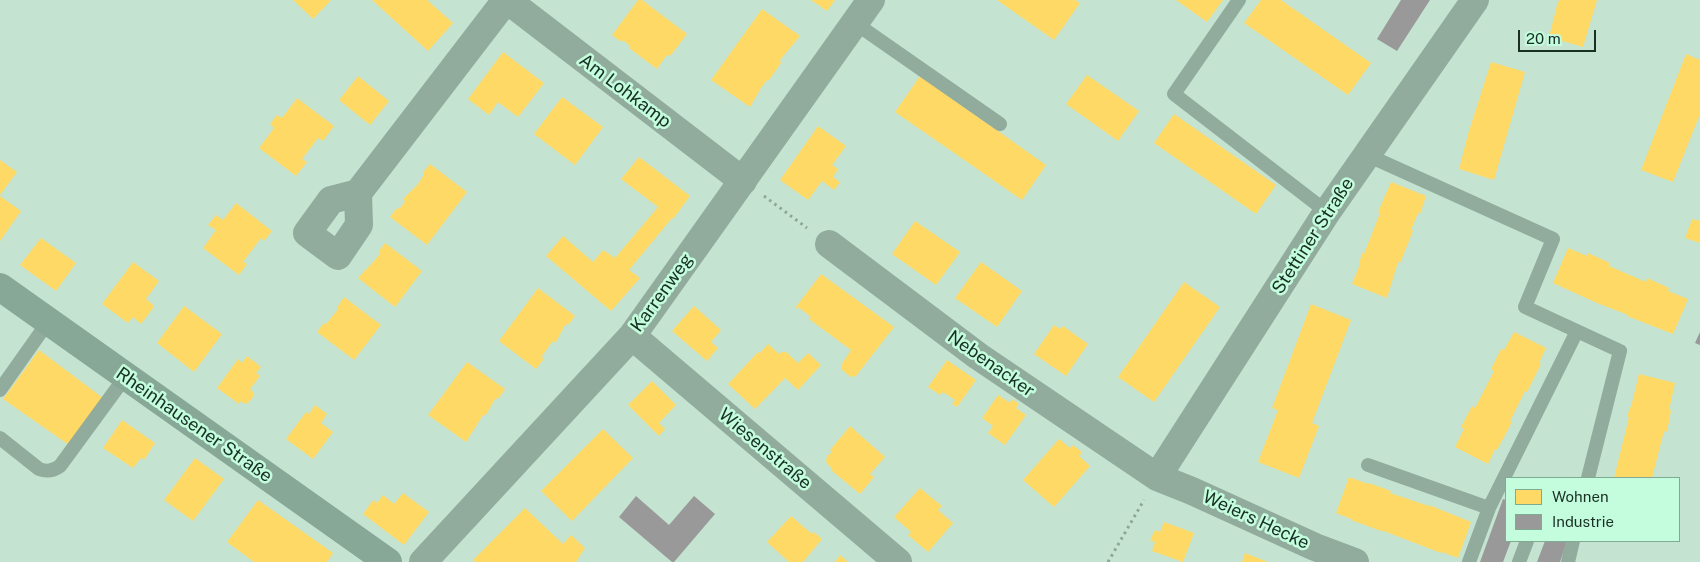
<!DOCTYPE html>
<html>
<head>
<meta charset="utf-8">
<style>
  body { margin:0 }
  #map { position:relative; width:1700px; height:562px; overflow:hidden; background:#c4e3d1; font-family:"Public Sans",sans-serif }
  canvas { display:block }
  .legend { position:absolute; left:1505px; top:477px; width:175px; height:65px; box-sizing:border-box; background:#c4fddd; border:1px solid #7fab93; margin:0; padding:6px 9px; list-style:none; font-size:15px; color:#182f23 }
  .legend li { display:flex; align-items:center; gap:10px; height:25px }
  .legend b { width:25px; border:1px solid #7fab93 }
  .scale { position:absolute; left:1518px; top:30px; width:78px; height:22px; box-sizing:border-box; border:2px solid #182f23; border-top:0; padding-left:6px; font-size:15px; line-height:18px; white-space:nowrap; color:#182f23; -webkit-text-stroke:4px #c4fddd; paint-order:stroke }
</style>
</head>
<body>
<div id="map">
<canvas width="1700" height="562"></canvas>
<ul class="legend">
<li><b style="height:14px;background:#ffd966"></b>Wohnen</li>
<li><b style="height:14px;background:#999"></b>Industrie</li>
</ul>
<div class="scale">20 m</div>
</div>
<script>
const context = document.querySelector('canvas').getContext('2d');
context.lineJoin = 'round';
function fillPath(path, color) {
  context.fillStyle = color;
  context.fill(path, 'evenodd');
}
function stroke(path, color, width, dash) {
  context.strokeStyle = color;
  context.lineWidth = width;
  context.lineCap = dash ? 'butt' : 'round';
  context.setLineDash(dash || []);
  context.stroke(path);
}
function drawText(font, color, halo, rows, align = 'center') {
  context.font = font + ' "Public Sans",sans-serif';
  context.lineWidth = 5;
  context.setLineDash([]);
  context.textBaseline = 'middle';
  context.strokeStyle = halo;
  context.fillStyle = color;
  for (const [text, x, y, turn = 0] of rows) {
    context.save();
    context.translate(x, y);
    context.rotate((+turn || 0) * Math.PI / 180);
    context.textAlign = isNaN(turn) ? turn : align;
    if (halo) context.strokeText(text, 0, 0);
    context.fillText(text, 0, 0);
    context.restore();
  }
}
fillPath(new Path2D(`
  M293 0H331L313 19Z
  M372 0H427L453 23 428 51Z
  M638 0H642L687 34 671 55 666 56 657 69 629 48 630 46 624 41H620L612 35Z
  M811 0H835L827 11Z
  M997 0H1075L1080 3 1054 40Z
  M1176 0H1223L1207 22Z
  M1261 0H1281L1371 63 1348 95 1244 23Z
  M1560 0H1597L1583 47 1549 37 1558 1 1559 2Z
  M762 9 800 36 780 60 781 63 769 80 766 81 761 88 750 107 711 80Z
  M503 52 544 83 518 117 498 102 489 115 468 99Z
  M1686 54 1700 60V114L1673 182 1641 170Z
  M1491 62 1525 72 1494 180 1459 169 1468 134Z
  M1087 75 1139 111 1118 141 1066 104Z
  M358 76 389 101 370 125 339 100Z
  M920 76 1046 165 1022 200 895 112Z
  M562 97 603 127 575 165 534 134Z
  M297 98 334 126 323 141 318 138 302 159 307 162 296 176 259 148 274 128 270 124 277 115 282 118Z
  M1174 114 1276 185 1256 214 1154 143Z
  M818 126 846 146 832 165 838 169 833 177 840 182 834 190 822 181 808 200 780 180Z
  M639 157 690 196 673 219 672 218 629 270 640 278 611 311 546 256 563 236 593 262 603 250 615 258 658 207 621 179Z
  M0 160 17 172 0 195Z
  M430 164 467 192 427 245 390 217 396 209 400 208 405 201 403 199 418 184 423 176V172Z
  M1391 182 1426 196 1420 214 1418 213 1411 230 1413 231 1400 263 1398 262 1387 298 1352 284 1360 264H1359L1362 253 1364 254 1380 213 1378 212Z
  M0 196 21 211 0 241Z
  M236 203 272 231 264 241 261 238 243 262 247 264 239 275 203 248 216 230 208 225 216 215 223 220Z
  M1700 217V243L1685 238 1692 219 1698 221Z
  M915 221 960 252 936 285 892 254Z
  M41 238 76 263 56 291 20 265Z
  M385 243 422 271 395 307 358 278 373 262 379 255V251Z
  M1568 248 1587 256 1588 253 1610 263 1609 266 1646 282 1647 278 1669 288 1668 291 1688 299 1673 334 1627 316 1628 315 1597 303 1553 283Z
  M133 262 159 281 146 299 153 305V308L141 324 133 317 128 323 102 304Z
  M981 262 1022 291 997 327 955 298Z
  M821 274 894 327 856 376 851 377 842 370 841 365 851 350 809 319 811 317 798 307 796 309 795 308Z
  M1184 282 1220 307 1154 402 1118 377Z
  M538 288 575 316 569 324 565 325 556 342H552L542 356 543 360 536 369 499 341Z
  M344 297 381 325 354 360 317 332 323 324 327 323 338 309V306Z
  M1311 304 1351 320 1312 423 1319 426 1299 478 1258 462 1278 410 1272 408Z
  M184 306 222 334 194 372 157 343Z
  M694 306 721 330 711 342 718 348 707 361 672 331Z
  M1054 325 1060 329 1063 326 1088 344 1066 376 1034 354Z
  M1514 332 1546 348 1539 363 1541 364 1527 392 1525 391 1510 421 1512 422 1497 450 1495 449 1488 464 1455 447 1464 429 1461 427 1472 406 1475 408 1494 371 1491 369 1501 349 1504 350Z
  M768 344 779 354 782 352H786L798 363 808 353 821 365 798 390 785 378 755 409 728 384 758 352 760 353Z
  M39 350 103 398 69 445 3 399Z
  M247 356 261 367 256 373 260 376 250 389 253 392 254 396 248 403 245 404 241 401 239 404 217 388 238 359 242 363Z
  M947 360 976 380 957 407 952 404 955 400 943 392 940 395 928 387Z
  M467 362 505 389 499 398 495 399 486 415H483L466 442 428 415Z
  M1639 374 1675 383 1669 410H1671L1667 432 1664 431 1652 478H1614L1629 417H1627L1630 407H1631Z
  M652 381 676 405 659 423 665 429 659 436 628 405Z
  M998 395 1010 403 1012 399 1019 404 1016 408 1026 415 1005 445 988 433 993 426 982 418Z
  M315 405 327 414 321 423 333 432 313 459 286 439 306 412 309 414Z
  M122 420 155 443 144 460 141 458 133 468 103 448Z
  M850 426 885 457 870 474 874 477 860 494 831 470 832 469 826 462 827 456 832 452 830 450Z
  M603 429 633 458 572 521 541 491Z
  M1059 439 1070 448 1073 445 1082 452 1079 456 1090 466 1054 507 1023 480Z
  M195 458 224 479 193 521 164 500Z
  M1349 477 1368 484 1369 483 1391 491 1390 493 1429 506V505L1471 522 1458 558 1442 552 1441 553 1381 530V531L1351 520V519L1336 513Z
  M920 488 942 506 938 510 953 523 928 552 908 535 911 532 894 517Z
  M403 493 429 512 404 545 363 514 373 500 377 503 383 495 394 504Z
  M258 500 333 553 327 562H254L227 542Z
  M525 508 563 544 571 535 585 548 576 562H475L473 560Z
  M791 516 812 534 814 532 822 539 803 562H789L767 542Z
  M1164 522 1194 533 1183 562 1152 551 1155 542 1150 540 1155 530 1160 532Z
  M1245 553 1268 562H1242Z
  M840 555 848 562H835Z`), '#ffd966');
fillPath(new Path2D(`
  M1401 0H1430L1397 51 1377 39Z
  M1700 332V345L1695 343Z
  M636 496 669 525 694 496 715 514 674 562H672L619 517Z
  M1503 499 1506 500V541H1511L1503 562H1480Z
  M1545 541H1567L1560 562H1537Z`), '#999');
stroke(new Path2D(`
  M764 196 807 228
  M1108 562 1144 500`), '#8ea599', 3, [2.5, 4]);
stroke(new Path2D(`
  M1239 0 1174 94 1327 212
  M855 23 1000 124
  M1367 155 1553 239 1525 307 1620 351 1588 478
  M0 390 48 322
  M0 438 39 469C47 472 53 471 60 466L126 376
  M1368 465 1489 508 1469 562
  M1489 508 1577 331
  M1519 562 1527 541
  M1568 562 1573 541`), '#91ab9d', 14);
stroke(new Path2D(`
  M507 0 743 181
  M358 193 359 225 338 256 307 233 331 200 358 193 506 0
  M829 244 978 356 1157 477 1192 491 1315 547 1355 562
  M632 336 898 562
  M1157 477 1327 212 1475 0
  M423 562 632 336 871 0`), '#91ab9d', 28);
stroke(new Path2D(`
  M0 287 388 562`), '#87a797', 28);
drawText('18px', '#182f23', '#c4fddd', [
  ["Am Lohkamp",625,91,37],
  ["Stettiner Straße",1313,236,-57],
  ["Karrenweg",662,293,-54],
  ["Nebenacker",991,364,35],
  ["Rheinhausener Straße",194,425,35],
  ["Wiesenstraße",765,449,40],
  ["Weiers Hecke",1256,520,25]
]);
</script>
</body>
</html>
